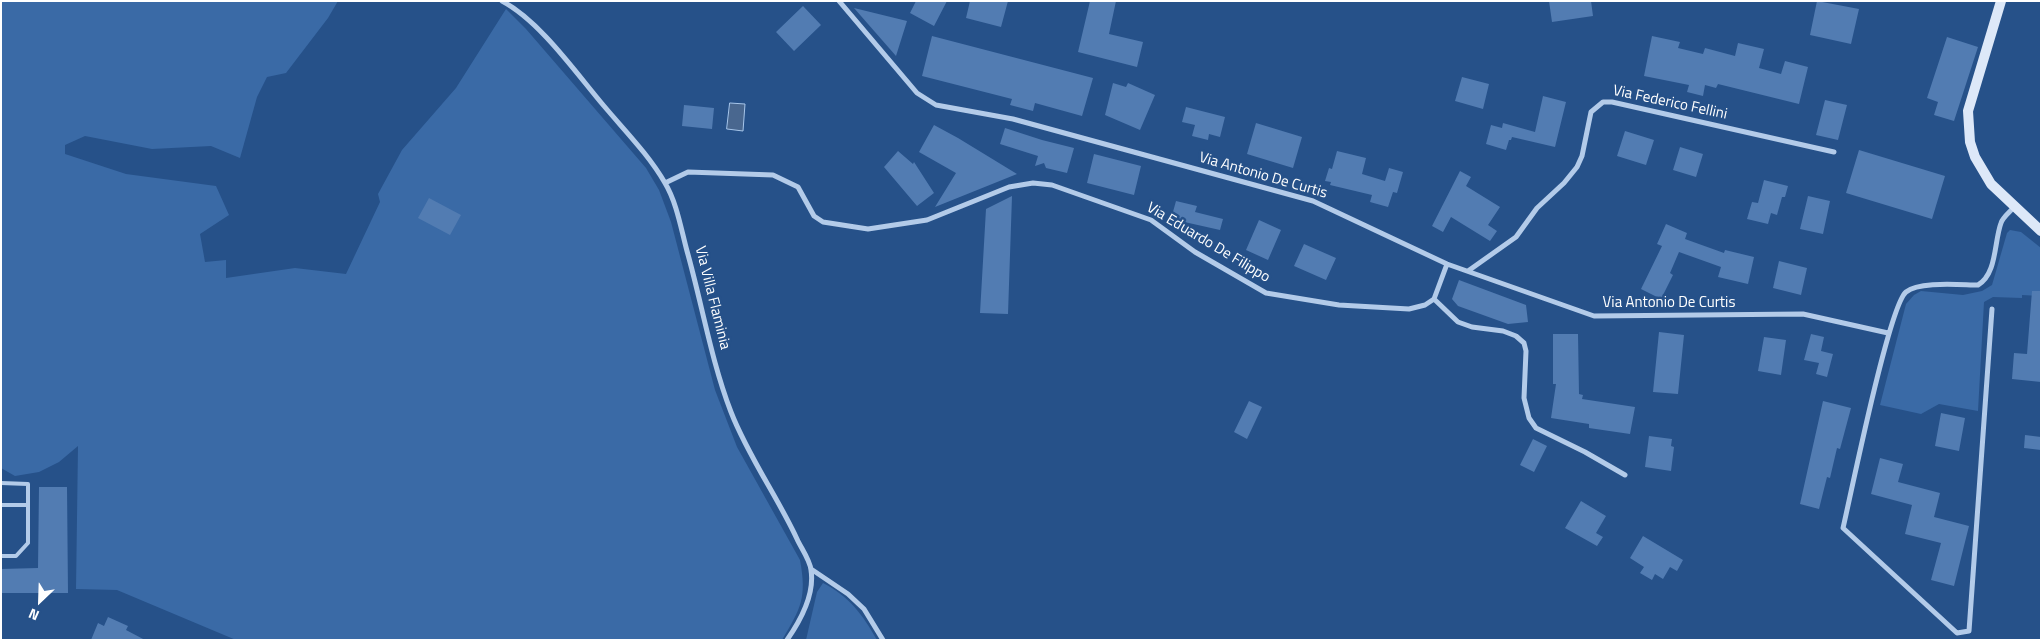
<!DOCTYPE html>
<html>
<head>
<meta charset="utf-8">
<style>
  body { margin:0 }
  #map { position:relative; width:2042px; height:641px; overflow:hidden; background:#265189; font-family:"Titillium Web",sans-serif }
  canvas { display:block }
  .frame { position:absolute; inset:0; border:2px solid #fff; pointer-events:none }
  .north { position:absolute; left:15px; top:576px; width:50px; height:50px; -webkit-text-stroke:4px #265189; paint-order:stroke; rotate:204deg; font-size:14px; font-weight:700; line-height:20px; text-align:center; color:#fff }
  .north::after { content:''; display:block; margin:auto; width:18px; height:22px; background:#fff; clip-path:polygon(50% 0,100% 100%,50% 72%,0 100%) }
</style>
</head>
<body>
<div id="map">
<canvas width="2042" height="641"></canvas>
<div class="frame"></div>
<div class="north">N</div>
</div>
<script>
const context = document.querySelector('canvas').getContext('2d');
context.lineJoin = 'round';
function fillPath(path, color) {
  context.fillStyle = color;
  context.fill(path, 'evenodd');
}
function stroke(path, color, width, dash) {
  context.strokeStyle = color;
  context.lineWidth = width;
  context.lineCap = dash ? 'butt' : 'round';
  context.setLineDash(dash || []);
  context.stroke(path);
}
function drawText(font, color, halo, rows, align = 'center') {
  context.font = font + ' "Titillium Web",sans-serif';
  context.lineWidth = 5;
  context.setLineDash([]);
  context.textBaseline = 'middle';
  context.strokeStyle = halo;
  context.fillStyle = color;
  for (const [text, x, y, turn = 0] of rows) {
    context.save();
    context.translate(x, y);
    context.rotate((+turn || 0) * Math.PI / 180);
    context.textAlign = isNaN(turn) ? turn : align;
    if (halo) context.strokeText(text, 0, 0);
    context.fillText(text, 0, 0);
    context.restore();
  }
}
fillPath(new Path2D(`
  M1 1H338L328 18 286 73 267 77 257 97 240 158 211 146 152 149 85 136 65 145V154L126 174 216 186 229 215 200 234 205 262 226 260V278L295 268 346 274 380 202 378 194 402 150 456 88 506 9 526 29 646 168 659 190 671 222 715 390 737 447 800 560C807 598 801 608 782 640H236L117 590 76 589 78 446 59 462 39 472 15 476 1 468Z
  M2010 230 2021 232 2041 248V296L2022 295V298L1993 297 1984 302 1978 411 1939 404 1921 414 1880 405 1906 304 1914 295 1921 291 1963 295 1982 291 1992 285 2007 233Z
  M823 583C849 596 863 615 877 640H806L817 592Z`), '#3a6aa6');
const water = new Path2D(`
  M730 103 745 104 743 131 727 129Z`);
fillPath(water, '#49678f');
stroke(water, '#a7c6ea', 1);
fillPath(new Path2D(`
  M916 1H947L934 26 910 13Z
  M970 1H1008L1001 27 966 18Z
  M1090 1H1116L1109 34 1143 42 1137 67 1078 52Z
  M1549 1H1591L1593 16 1552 22Z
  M1817 1 1859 9 1851 44 1810 35Z
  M803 6 821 25 794 51 776 32Z
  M854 8 907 21 896 56Z
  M932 36 1093 78 1082 116 1035 103 1033 111 1010 105 1012 99 922 76Z
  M1652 36 1680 42 1678 48 1703 54 1705 48 1735 56 1738 43 1764 49 1759 68 1781 74 1785 61 1808 67 1799 104 1718 84 1716 88 1705 85 1703 96 1687 92 1689 85 1644 76Z
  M1947 37 1978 47 1954 121 1934 115 1938 102 1927 98Z
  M1462 77 1489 84 1483 109 1455 101Z
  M1113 83 1126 87 1128 83 1155 95 1140 130 1105 115Z
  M1543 96 1566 102 1555 147 1512 137 1511 140H1509L1506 150 1486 144 1491 125 1502 128 1503 123 1535 132Z
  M1825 100 1847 105 1838 140 1816 135Z
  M684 105 714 108 712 129 682 126Z
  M1186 107 1225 117 1220 137 1209 134 1208 140 1192 136 1195 125 1182 122Z
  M1256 123 1302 137 1293 168 1247 154Z
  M934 125 958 138 1017 174 935 207 956 173 919 152Z
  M1005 128 1042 140 1074 148 1067 173 1046 168 1044 163 1035 166 1038 156 1000 144Z
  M1625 131 1654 140 1646 165 1617 156Z
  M1680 147 1703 154 1696 177 1673 170Z
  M1859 150 1945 176 1932 219 1846 193Z
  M898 151 913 164 914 162 934 193 917 206 884 167Z
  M1337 151 1366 158 1362 174 1385 181 1389 168 1403 172 1397 193 1393 192 1388 207 1370 202 1372 195 1330 185 1331 182 1325 181 1329 168 1332 169Z
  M1094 154 1141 166 1134 195 1087 183Z
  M1460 171 1471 177 1466 186 1500 207 1488 225 1497 231 1490 241 1451 217 1443 232 1432 226Z
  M1764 180 1788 186 1785 197H1782L1777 215 1771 213 1768 224 1747 219 1752 202 1758 203Z
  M1012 196 1008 314 980 313 986 209Z
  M1808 196 1830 201 1823 234 1800 229Z
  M429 198 461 215 450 235 418 218Z
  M1176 201 1197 206 1195 212 1223 219 1220 230 1171 219Z
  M1259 220 1281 230 1268 260 1246 250Z
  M1666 224 1687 233 1685 239 1724 253 1725 250 1754 257 1748 284 1718 277 1721 267 1679 252 1670 273 1673 275 1661 299 1641 289 1662 246 1657 244Z
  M1304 244 1336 258 1326 280 1294 266Z
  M1779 261 1807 268 1801 295 1773 288Z
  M1459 280 1526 305 1528 322 1508 324 1458 306 1452 299Z
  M2032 291H2041V382L2012 379 2014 353 2027 354Z
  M1659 332 1684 335 1678 394 1653 392Z
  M1553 334H1578L1579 394 1583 395 1582 399 1635 407 1630 434 1589 428V424L1551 418 1556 384H1553Z
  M1811 334 1824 337 1821 351 1833 354 1827 377 1816 374 1819 363 1804 360Z
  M1764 337 1786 340 1781 375 1758 371Z
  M1249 401 1262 407 1247 439 1234 432Z
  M1823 401 1851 408 1840 449 1837 448 1830 478 1827 477 1819 509 1800 504Z
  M1941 413 1965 418 1959 451 1935 446Z
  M2025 435 2041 437V450L2024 448Z
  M1649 436 1672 439 1671 446 1674 447 1671 471 1645 467Z
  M1533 439 1547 446 1534 472 1520 465Z
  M1880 458 1903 464 1898 482 1940 493 1934 517 1969 526 1954 586 1931 580 1941 543 1905 534 1912 505 1871 494Z
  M39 487H67L68 593H1V569L38 568Z
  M1581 501 1606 516 1596 533 1603 537 1597 546 1565 528Z
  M1643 536 1683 560 1677 571 1670 567 1663 579 1655 574 1652 580 1640 573 1644 567 1630 558Z
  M108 617 128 626 126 630 145 640H91L98 623 104 626Z`), '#527cb2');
stroke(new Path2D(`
  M1 483 28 484V543L16 556H1
  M1 505H28`), '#b3cbe9', 4);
stroke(new Path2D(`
  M502 1C540 21 576 73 604 106 625 131 649 155 665 183 677 203 681 229 687 251 702 304 711 360 731 412 748 456 777 496 797 539 801 548 810 560 811 570 815 595 801 620 787 640
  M839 1 917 93 936 105 1013 119 1313 201 1447 264 1594 316 1803 314 1888 333
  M665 183 688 172 773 175 798 187 814 216 823 222 868 229 927 220 1009 187 1033 183 1052 185 1151 220 1195 252 1266 293 1339 305 1409 309 1425 305 1434 299 1447 264
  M1468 271 1516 237 1537 208 1564 183 1577 167 1582 156 1591 112 1603 102H1612L1834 152
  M1434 299 1458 322 1472 327 1503 331 1516 336 1524 343 1526 351 1524 398 1529 418 1536 428 1585 452 1625 475
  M1992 309 1969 631 1957 633 1843 528C1851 494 1889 306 1906 292 1919 281 1961 285 1978 285 1997 274 1994 242 2001 223 2003 217 2010 212 2014 207
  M811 569 848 594 864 609 883 640`), '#b3cbe9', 5);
stroke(new Path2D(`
  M2001 1 1968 111 1970 142 1975 157 1991 184 2041 231`), '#dde8f8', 10);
drawText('15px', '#fff', '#265189', [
  ["Via Federico Fellini",1670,103,12],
  ["Via Antonio De Curtis",1263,176,16],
  ["Via Eduardo De Filippo",1208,243,31],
  ["Via Villa Flaminia",712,298,76],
  ["Via Antonio De Curtis",1669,303]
]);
</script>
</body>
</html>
